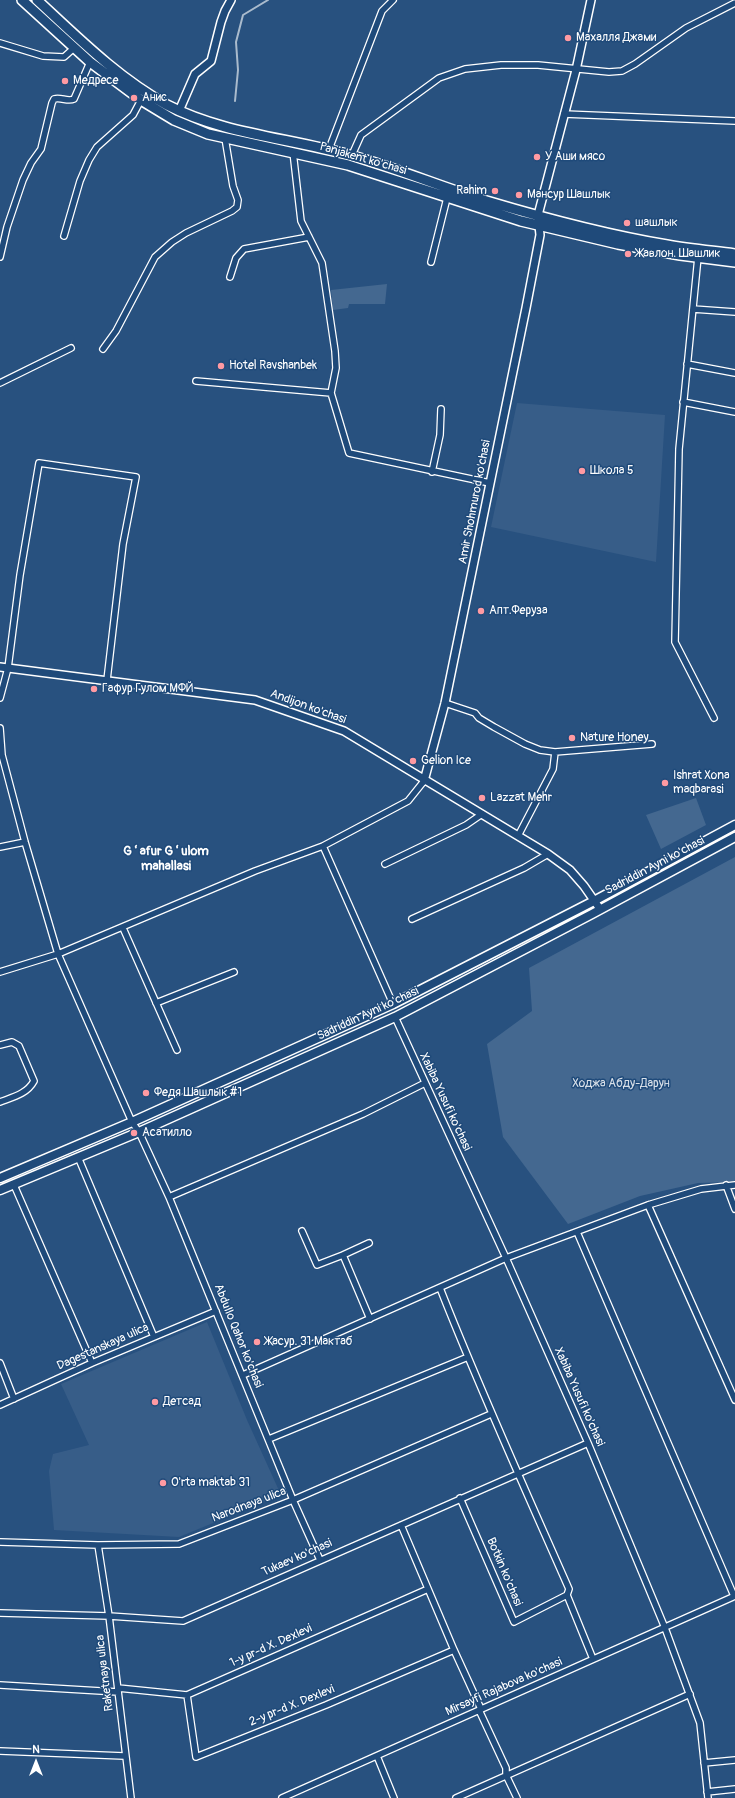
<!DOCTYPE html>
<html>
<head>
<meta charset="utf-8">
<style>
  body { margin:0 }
  #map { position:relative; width:735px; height:1798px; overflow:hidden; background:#28517f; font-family:Pangolin,sans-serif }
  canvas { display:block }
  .north { position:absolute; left:16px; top:1742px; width:40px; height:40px; -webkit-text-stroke:3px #1f4a7a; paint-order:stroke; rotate:0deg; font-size:11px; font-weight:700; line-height:16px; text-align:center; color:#fff }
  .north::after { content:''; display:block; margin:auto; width:14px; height:18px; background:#fff; clip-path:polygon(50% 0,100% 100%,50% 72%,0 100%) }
</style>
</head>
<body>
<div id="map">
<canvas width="735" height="1798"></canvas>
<div class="north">N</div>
</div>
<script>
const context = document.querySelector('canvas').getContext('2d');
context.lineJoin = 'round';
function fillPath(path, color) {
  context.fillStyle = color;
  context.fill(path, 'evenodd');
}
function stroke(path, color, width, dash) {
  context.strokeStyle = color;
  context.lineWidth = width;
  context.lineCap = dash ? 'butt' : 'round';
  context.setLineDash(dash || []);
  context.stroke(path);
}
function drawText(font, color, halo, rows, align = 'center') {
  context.font = font + ' Pangolin,sans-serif';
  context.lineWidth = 3;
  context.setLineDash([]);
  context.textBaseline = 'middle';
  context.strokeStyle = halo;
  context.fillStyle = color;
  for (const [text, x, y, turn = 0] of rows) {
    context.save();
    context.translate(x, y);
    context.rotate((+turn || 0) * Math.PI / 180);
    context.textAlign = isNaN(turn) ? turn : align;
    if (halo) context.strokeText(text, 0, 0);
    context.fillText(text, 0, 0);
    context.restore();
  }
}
fillPath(new Path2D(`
  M517 403 665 415 656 562 491 527Z
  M207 1322 247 1420 281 1495 179 1537 54 1530 49 1471 53 1454 89 1445 61 1384Z`), '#375d88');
fillPath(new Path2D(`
  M387 284 385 304H349L348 308 333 310 331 290Z
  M696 798 706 825 661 849 646 815Z
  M735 857V1182L698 1183 640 1196 568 1224 503 1137 487 1044 532 1011 529 968Z`), '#446890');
stroke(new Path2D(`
  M235 101 238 70 236 42 243 15 268 0`), '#aabbcd', 2);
const minor = new Path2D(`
  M0 43 43 56 64 57 74 48
  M564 114 735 121
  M329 149 382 11 393 0
  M293 152 301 221 322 263 335 351 336 368 331 393 349 453 490 483
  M352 155 361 135 439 78 465 69 501 65H538L609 72 622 71 635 64 686 28 735 3
  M64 236 80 181 89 160 97 147 133 115 141 100
  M0 257 7 227 23 180 31 163 41 149 52 103 54 99C61 97 68 102 74 99L90 62
  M698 257 679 449 675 642 714 718
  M431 262 447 198
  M230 277 236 258 244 249 309 237
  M693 309 735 312
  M103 349 116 331 155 257 172 242 186 233 232 211 237 207 238 200 233 186 225 138
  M687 364 735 373
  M196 381 331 393
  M0 383 71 348
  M683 402 735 412
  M432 472 440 435 441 409
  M0 698 8 668 20 575 39 463 136 477 123 544 107 680
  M445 703 475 713 479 718 494 727 525 744 540 750 555 752 652 744
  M0 728 2 755 25 842 58 954 132 1122 139 1132 169 1197 293 1500 320 1560
  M518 836 553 769 555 752
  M323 846 393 1004
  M0 847 25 842
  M385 864 466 825 482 814
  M412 919 524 868 548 854
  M123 928 177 1050
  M0 972 58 954 255 871 323 846 408 801 424 781
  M156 1003 234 972
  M395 1017 506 1258 588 1443 665 1628 700 1723 708 1798
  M0 1045 12 1042 19 1046 34 1081C27 1094 13 1097 0 1102
  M78 1157 154 1337
  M14 1185 92 1363
  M726 1185 735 1209
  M169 1197 363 1114 425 1083
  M648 1205 735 1400
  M302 1231 317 1265 343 1255 370 1319
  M577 1232 734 1596
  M343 1255 369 1243
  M440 1288C480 1390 525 1489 569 1589L567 1595 593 1659
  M0 1363 14 1399
  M243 1375 506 1258 648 1205 701 1189 735 1185
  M0 1405 92 1363 216 1311
  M269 1439 468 1357
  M460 1498 514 1622 567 1595
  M401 1525 454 1650 481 1709
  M0 1542 98 1545 179 1544 293 1500 491 1414
  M98 1545 109 1616 131 1798
  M0 1613 109 1616 183 1621 588 1443
  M0 1685 118 1692
  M118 1688 187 1695 428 1589
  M187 1695 196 1757 326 1705 454 1650
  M479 1710 506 1768V1775L517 1798
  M0 1751 124 1756
  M377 1756 394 1798
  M704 1763 735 1760
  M707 1792 735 1789
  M282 1798 735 1596
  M456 1798 690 1694`);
const tertiary = new Path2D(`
  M179 111 195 74 211 61 221 22 225 11 231 0
  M0 667 255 700 344 731 548 854 570 870 584 886 600 909
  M424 781 445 703 526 308 540 235 538 215 576 70 591 0`);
const secondary = new Path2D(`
  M0 1178 132 1122 393 1004 594 901 735 825
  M0 1190 139 1132 395 1017 592 914 735 837`);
const primary = new Path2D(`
  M22 0 90 62 141 100 174 120 208 134 348 165 521 221 618 244 680 255 735 262
  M37 0C77 37 119 79 167 105 223 134 289 138 349 155 397 168 443 188 490 202 547 219 608 235 667 245 689 249 712 251 735 254`);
stroke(minor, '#fff', 8);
stroke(tertiary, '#fff', 10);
stroke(secondary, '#fff', 11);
stroke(primary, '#fff', 12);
stroke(minor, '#1f4a7a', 5.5);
stroke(tertiary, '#1f4a7a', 7);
stroke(secondary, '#1f4a7a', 8);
stroke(primary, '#1f4a7a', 9);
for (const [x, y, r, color] of [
  [568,38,4,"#ff9aa2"],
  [65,81,4,"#ff9aa2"],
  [134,98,4,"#ff9aa2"],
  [537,157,4,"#ff9aa2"],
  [495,191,4,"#ff9aa2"],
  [519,195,4,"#ff9aa2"],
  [627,223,4,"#ff9aa2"],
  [628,254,4,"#ff9aa2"],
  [221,366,4,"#ff9aa2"],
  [582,471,4,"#ff9aa2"],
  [481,611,4,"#ff9aa2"],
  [94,689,4,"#ff9aa2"],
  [572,738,4,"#ff9aa2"],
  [413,761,4,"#ff9aa2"],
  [665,783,4,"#ff9aa2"],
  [482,798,4,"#ff9aa2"],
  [146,1093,4,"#ff9aa2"],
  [134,1133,4,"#ff9aa2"],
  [257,1342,4,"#ff9aa2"],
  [155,1402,4,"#ff9aa2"],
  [163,1483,4,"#ff9aa2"]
]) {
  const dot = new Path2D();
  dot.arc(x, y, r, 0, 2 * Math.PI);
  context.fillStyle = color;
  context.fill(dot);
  stroke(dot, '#1f4a7a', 1.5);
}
drawText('12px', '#fff', '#1f4a7a', [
  ["Махалля Джами",576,38],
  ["Медресе",73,81],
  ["Анис",142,98],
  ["У Аши мясо",545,157],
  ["Rahim",487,191,"right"],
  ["Мансур Шашлык",527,195],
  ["шашлык",635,223],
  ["Жавлон. Шашлик",636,254],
  ["Hotel Ravshanbek",229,366],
  ["Школа 5",590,471],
  ["Апт.Феруза",489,611],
  ["Гафур Гулом МФЙ",102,689],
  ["Nature Honey",580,738],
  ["Gelion Ice",421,761],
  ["Ishrat Хоnа",673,776],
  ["mаqbаrasi",673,790],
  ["Lazzat Mehr",490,798],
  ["Федя Шашлык #1",154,1093],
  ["Асатилло",142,1133],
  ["Жасур. 31 Мактаб",265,1342],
  ["Детсад",163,1402],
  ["O'rta maktab 31",171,1483]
], 'left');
drawText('12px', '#fff', '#1f4a7a', [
  ["Panjakent ko'chasi",363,159,16],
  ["Amir Shohmurod ko'chasi",475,502,-79],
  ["Andijon ko'chasi",308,707,20],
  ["Sadriddin Ayni ko'chasi",655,866,-28],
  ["Sadriddin Ayni ko'chasi",368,1014,-25],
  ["Xabiba Yusufi ko'chasi",445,1102,65],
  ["Abdullo Qahor ko'chasi",238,1336,68],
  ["Dagestanskaya ulica",103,1347,-24],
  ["Xabiba Yusufi ko'chasi",579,1397,66],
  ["Narodnaya ulica",249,1505,-21],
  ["Tukaev ko'chasi",297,1558,-24],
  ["Botkin ko'chasi",504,1572,67],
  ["1-y pr-d X. Dexlevi",271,1646,-24],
  ["Raketnaya ulica",105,1673,-97],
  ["Mirsayfi Rajabova ko'chasi",504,1687,-24],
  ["2-y pr-d X. Dexlevi",292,1706,-22]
]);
drawText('12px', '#dae1e9', '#1f4a7a', [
  ["Ходжа Абду-Дарун",621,1084]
]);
drawText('bold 13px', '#fff', '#1f4a7a', [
  ["Gʻafur Gʻulom",166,852],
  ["mahallasi",166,867]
]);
</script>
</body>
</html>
